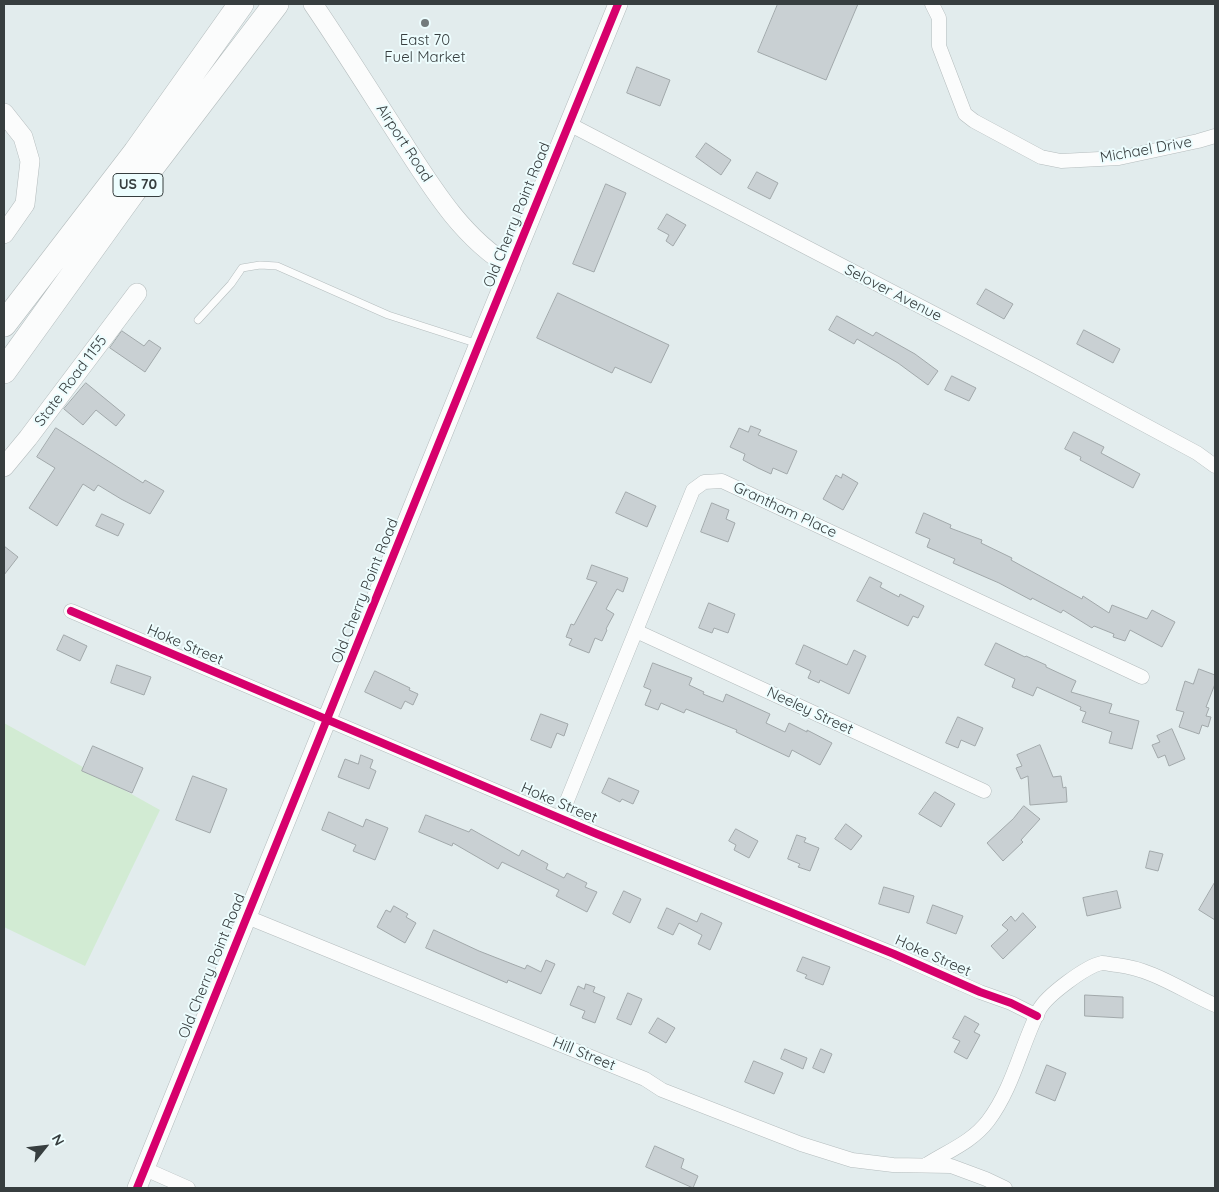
<!DOCTYPE html>
<html>
<head>
<meta charset="utf-8">
<style>
  body { margin:0 }
  #map { position:relative; width:1219px; height:1192px; overflow:hidden; background:#e2eced; font-family:Quicksand,sans-serif }
  canvas { display:block }
  .frame { position:absolute; inset:0; border:5px solid #373e3f; pointer-events:none }
  .north { position:absolute; left:20px; top:1122px; width:50px; height:50px; -webkit-text-stroke:4px #edfdfe; paint-order:stroke; rotate:61deg; font-size:14px; font-weight:700; line-height:20px; text-align:center; color:#373e3f }
  .north::after { content:''; display:block; margin:auto; width:18px; height:22px; background:#373e3f; clip-path:polygon(50% 0,100% 100%,50% 72%,0 100%) }
</style>
</head>
<body>
<div id="map">
<canvas width="1219" height="1192"></canvas>
<div class="frame"></div>
<div class="north">N</div>
</div>
<script>
const context = document.querySelector('canvas').getContext('2d');
context.lineJoin = 'round';
function fillPath(path, color) {
  context.fillStyle = color;
  context.fill(path, 'evenodd');
}
function stroke(path, color, width, dash) {
  context.strokeStyle = color;
  context.lineWidth = width;
  context.lineCap = dash ? 'butt' : 'round';
  context.setLineDash(dash || []);
  context.stroke(path);
}
function drawText(font, color, halo, rows, align = 'center') {
  context.font = font + ' Quicksand,sans-serif';
  context.lineWidth = 4;
  context.setLineDash([]);
  context.textBaseline = 'middle';
  context.strokeStyle = halo;
  context.fillStyle = color;
  for (const [text, x, y, turn = 0] of rows) {
    context.save();
    context.translate(x, y);
    context.rotate((+turn || 0) * Math.PI / 180);
    context.textAlign = isNaN(turn) ? turn : align;
    if (halo) context.strokeText(text, 0, 0);
    context.fillText(text, 0, 0);
    context.restore();
  }
}
fillPath(new Path2D(`
  M4 723 160 810 85 966 4 927Z`), '#d2ebd3');
const building = new Path2D(`
  M778 4H858L826 80 758 52Z
  M637 67 670 80 660 106 627 93Z
  M706 143 731 160 721 175 696 157Z
  M757 172 778 183 770 199 748 188Z
  M606 184 626 193 594 272 573 264Z
  M667 214 686 225 673 246 666 241 669 235 658 229Z
  M986 289 1013 304 1004 319 977 304Z
  M558 293 669 345 651 383 615 367 612 373 537 338Z
  M837 316 873 336 876 332 915 354 938 371 928 385 898 363 857 339 854 344 829 330Z
  M1084 330 1120 349 1113 363 1077 344Z
  M122 331 144 346 149 340 161 348 145 372 110 348Z
  M952 376 976 388 969 401 945 390Z
  M86 383 125 415 116 426 96 410 83 425 64 409Z
  M751 426 761 430 758 435 797 451 787 474 773 468 771 474 758 468 743 460 745 454 730 447 739 428 748 432Z
  M56 428 143 483 145 480 164 491 150 514 121 499 98 485 94 491 83 484 57 526 29 508 55 468 37 457Z
  M1074 432 1104 447 1101 453 1140 474 1133 488 1080 460 1081 457 1065 449Z
  M843 474 858 483 843 510 823 499 836 475 841 478Z
  M626 492 656 506 647 527 616 513Z
  M712 503 729 510 726 519 735 523 728 542 701 532Z
  M924 513 951 525 950 528 982 540 981 543 1012 558 1011 560 1082 599 1083 596 1109 613 1112 605 1147 619 1152 610 1175 622 1162 647 1130 630 1125 641 1113 637 1114 634 1094 626 1092 628 1063 610 1061 613 1032 598 1031 600 999 583 953 563 955 559 927 547 930 539 916 533Z
  M102 514 124 524 118 536 96 526Z
  M4 546 18 557 4 575Z
  M592 565 628 578 623 592 617 589 606 609 614 614 606 629 607 630 602 641 595 638 589 653 569 645 572 639 566 637 571 624 574 625 597 582 587 579Z
  M870 577 882 583 880 587 899 597 900 594 924 606 918 618 913 616 908 626 857 601Z
  M709 603 735 614 728 633 714 628 712 633 699 628Z
  M64 635 87 646 80 661 57 650Z
  M996 643 1025 657 1026 656 1046 665V667L1076 681 1071 692 1112 704 1109 713 1139 721 1132 749 1109 743 1112 732 1082 722 1086 712 1080 710 1081 707 1037 687 1033 696 1012 687 1015 679 985 665Z
  M804 645 847 665 854 650 866 656 849 694 820 680 819 683 808 678 811 671 796 664Z
  M653 663 692 678 689 685 704 692 703 694 723 702 726 694 770 714 766 723 785 732 789 723 807 732V730L832 743 820 765 792 750 789 757 736 732 737 730 686 709 684 713 661 703 658 710 645 705 651 690 644 687Z
  M117 665 151 677 144 695 111 683Z
  M1199 669 1215 675V684L1206 707 1209 708 1206 716 1211 717 1208 727 1202 725 1199 734 1179 727 1184 712 1176 710 1185 681 1193 684Z
  M375 671 410 688 409 690 418 694 413 705 405 701 401 709 365 692Z
  M541 714 568 724 564 736 557 733 551 748 531 740Z
  M958 717 983 728 975 746 961 740 958 748 946 743Z
  M1172 729 1185 759 1169 766 1165 755 1158 758 1152 745 1160 742 1157 736Z
  M1040 745 1053 777 1061 776 1063 788 1066 787 1067 802 1030 805 1028 776 1021 779 1016 768 1022 766 1017 755Z
  M93 746 143 768 132 793 82 771Z
  M361 755 373 760 370 768 376 771 369 789 338 777 345 759 358 764Z
  M193 776 227 789 210 833 176 820Z
  M609 778 639 791 633 804 622 799 620 802 602 793Z
  M935 792 955 804 941 827 919 814Z
  M1024 806 1040 819 1021 840 1023 842 1003 861 987 843 1013 819Z
  M329 812 363 827 366 819 388 828 375 860 353 851 356 845 322 830Z
  M426 815 469 832 471 829 519 856 522 850 548 864 546 869 564 878 567 873 587 883 585 887 597 892 587 912 556 896 559 890 502 862 498 869 453 843 452 846 419 832Z
  M846 824 862 836 851 850 835 839Z
  M736 829 758 841 749 858 734 850 736 845 729 841Z
  M797 835 806 838 804 842 819 848 810 871 798 867 800 864 788 859Z
  M1150 851 1163 854 1158 871 1146 868Z
  M1215 882V920L1199 910Z
  M884 887 914 896 909 913 879 904Z
  M624 891 641 899 630 923 613 914Z
  M1117 891 1121 908 1087 916 1083 898Z
  M933 905 963 916 956 934 927 923Z
  M394 906 408 914 406 917 416 923 405 943 377 927 386 910 390 912Z
  M667 908 697 922 701 913 722 923 710 950 698 944 702 935 679 923 673 935 658 928Z
  M1023 913 1036 927 1003 959 991 946 1008 930 1002 925 1011 916 1015 921Z
  M434 930 479 951 525 969 527 965 541 972 546 960 555 964 541 994 508 980 507 983 426 948Z
  M803 957 830 967 823 985 805 978 807 975 797 971Z
  M586 984 595 987 593 992 605 997 595 1023 582 1018 585 1011 570 1005 578 986 584 989Z
  M628 993 642 999 631 1025 617 1019Z
  M1085 995 1123 997V1018L1085 1016Z
  M965 1016 979 1024 974 1032 980 1035 967 1059 954 1052 960 1041 953 1038Z
  M658 1018 675 1028 666 1043 649 1033Z
  M785 1049 807 1058 803 1069 781 1059Z
  M821 1049 832 1054 824 1073 813 1068Z
  M754 1061 783 1073 774 1094 745 1082Z
  M1047 1065 1066 1073 1055 1101 1036 1093Z
  M655 1146 684 1159 681 1168 698 1176 693 1188 646 1167Z`);
fillPath(building, '#c9d0d3');
stroke(building, '#a1a8aa', 1);
const lane = new Path2D(`
  M198 320 231 284 242 268 260 265 277 266 388 315 478 344`);
const street = new Path2D(`
  M932 4 939 18V46L965 114 974 121 1041 157 1061 161 1119 158 1198 141 1215 136
  M569 124 1037 367 1197 453 1215 466
  M71 611 597 834 894 954 980 992 1011 1003 1037 1016
  M636 631 984 791
  M560 818 693 490 704 482 722 481 1142 677
  M247 917 645 1079 662 1090 801 1144 852 1160 893 1165 951 1166 986 1179 1005 1188
  M926 1165C948 1151 972 1142 988 1121 1013 1088 1021 1046 1039 1010 1046 996 1086 966 1102 963 1107 963 1113 965 1117 965 1153 969 1183 991 1215 1005
  M145 1169 188 1188`);
const secondary = new Path2D(`
  M313 4C343 48 371 93 400 138 431 186 461 237 511 267
  M4 113 23 137 30 161 25 204 4 234
  M4 467 28 438 137 293
  M137 1188 479 344 618 4`);
const highway = new Path2D(`
  M4 324 136 152 241 4
  M4 371 132 193 276 4`);
stroke(lane, '#b4bcbd', 8);
stroke(street, '#b4bcbd', 15);
stroke(secondary, '#b4bcbd', 20);
stroke(highway, '#b4bcbd', 26);
stroke(lane, '#fbfcfc', 7);
stroke(street, '#fbfcfc', 14);
stroke(secondary, '#fbfcfc', 19);
stroke(highway, '#fbfcfc', 25);
stroke(new Path2D(`
  M71 611 597 834 894 954 980 992 1011 1003 1037 1016
  M137 1188 479 344 618 4`), '#d6006c', 8);
for (const [x, y, r, color] of [
  [425,23,5,"#737b7c"]
]) {
  const dot = new Path2D();
  dot.arc(x, y, r, 0, 2 * Math.PI);
  context.fillStyle = color;
  context.fill(dot);
  stroke(dot, '#edfdfe', 2);
}
for (const [x, y, w] of [
  [138,185,50]
]) {
  const box = new Path2D();
  box.roundRect(x - w / 2, y - 11.5, w, 23, 4);
  context.fillStyle = '#edfdfe';
  context.fill(box);
  stroke(box, '#373e3f', 1);
}
drawText('bold 14px', '#373e3f', null, [
  ["US 70",138,185]
]);
drawText('15px', '#373e3f', '#edfdfe', [
  ["East 70",425,40],
  ["Fuel Market",425,57]
]);
drawText('15px', '#373e3f', '#edfdfe', [
  ["Airport Road",404,143,57],
  ["Michael Drive",1146,150,-10],
  ["Old Cherry Point Road",517,215,-68],
  ["Selover Avenue",893,293,27],
  ["State Road 1155",71,381,-53],
  ["Grantham Place",785,510,25],
  ["Old Cherry Point Road",365,591,-68],
  ["Hoke Street",185,645,23],
  ["Neeley Street",810,711,25],
  ["Hoke Street",559,803,23],
  ["Hoke Street",933,956,24],
  ["Old Cherry Point Road",212,966,-68],
  ["Hill Street",584,1054,22]
]);
</script>
</body>
</html>
